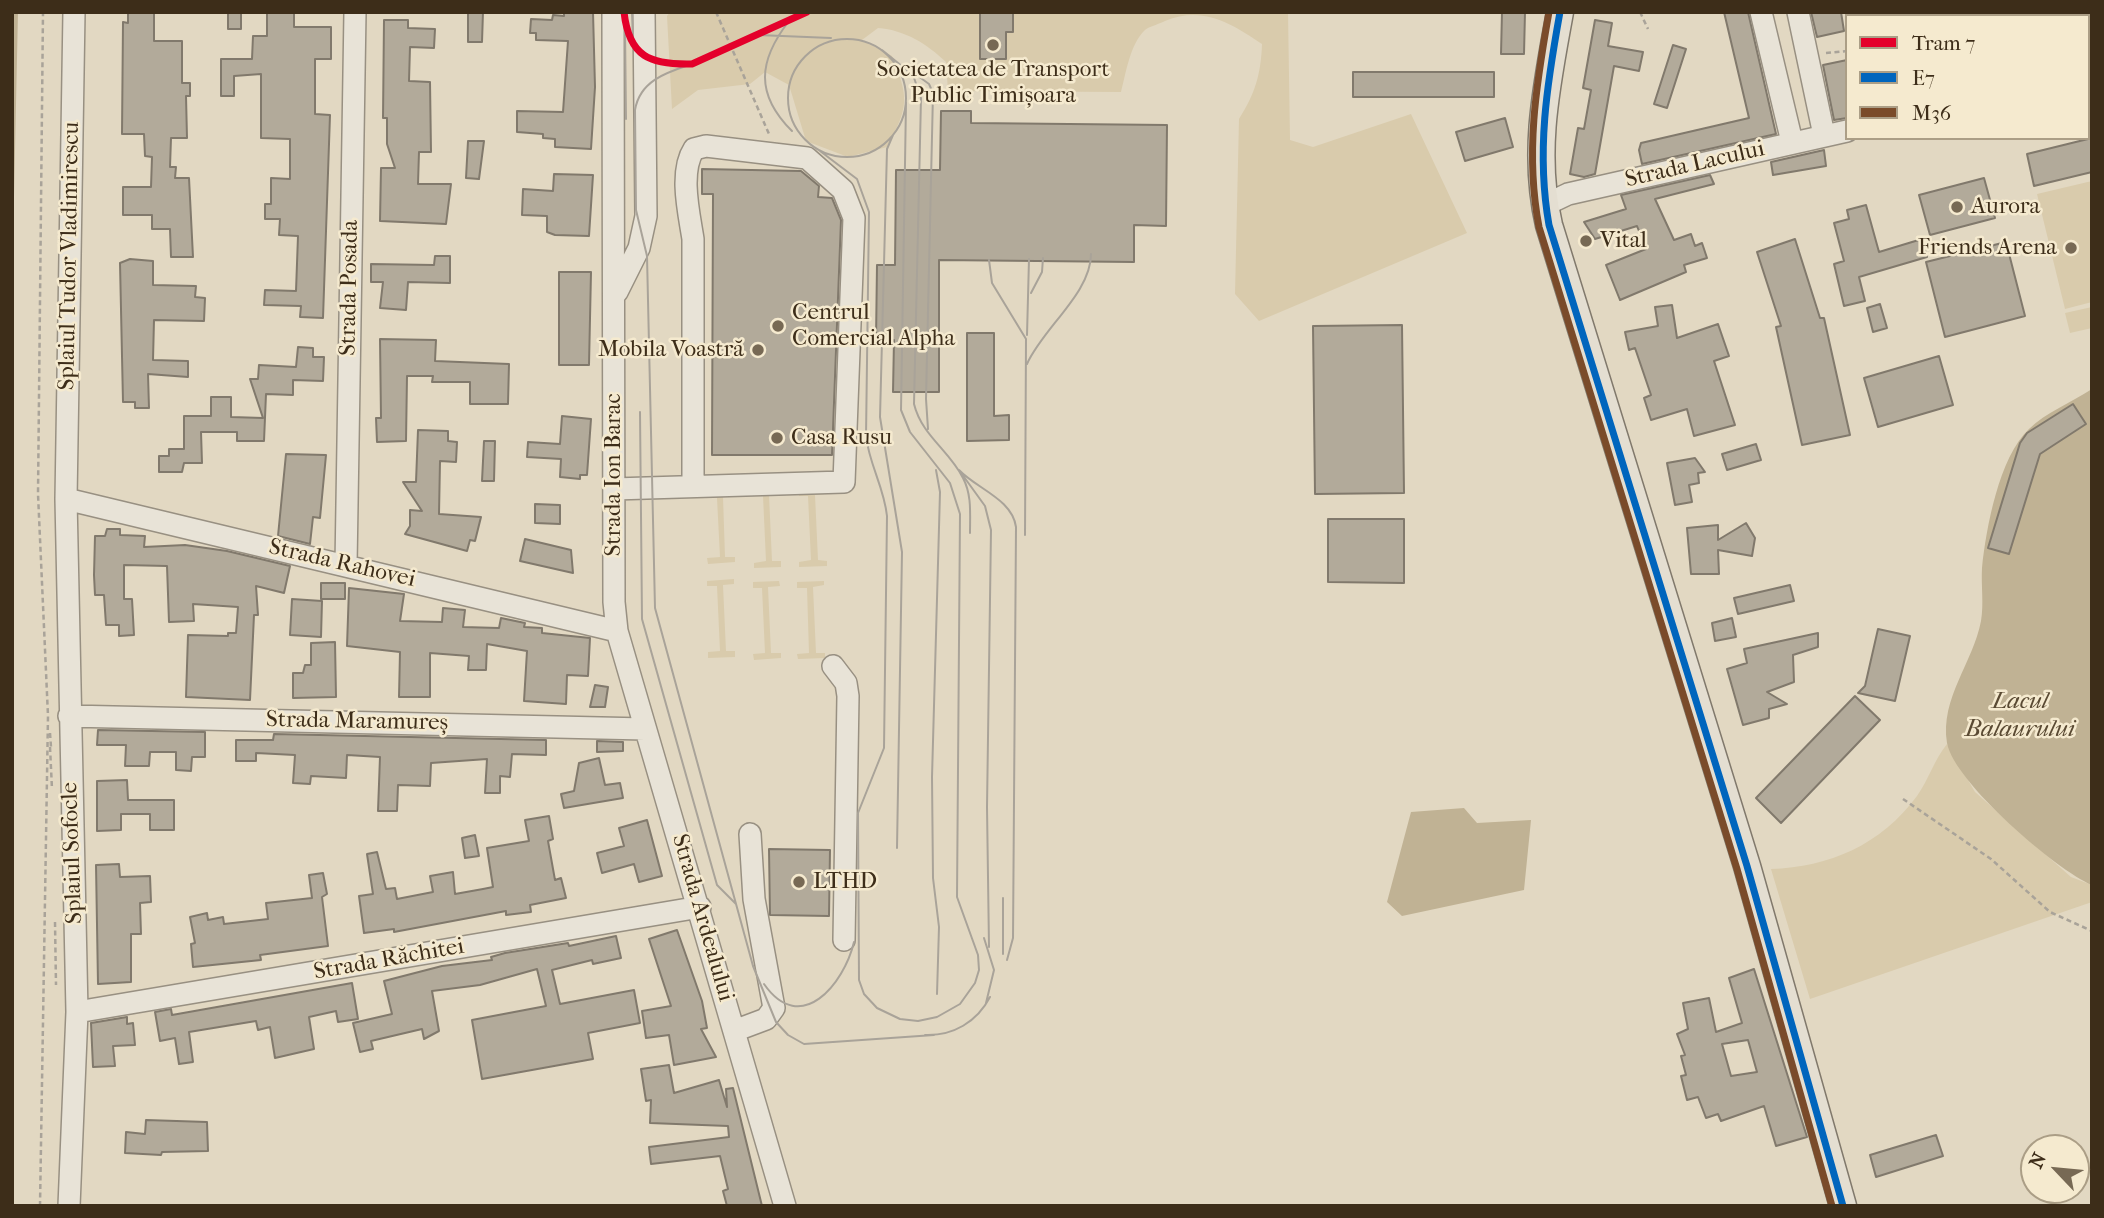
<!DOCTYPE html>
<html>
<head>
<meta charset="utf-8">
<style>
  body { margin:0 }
  #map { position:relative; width:2104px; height:1218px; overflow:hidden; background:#e2d8c2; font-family:"IM FELL French Canon",serif }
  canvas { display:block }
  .frame { position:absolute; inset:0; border:14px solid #3d2d19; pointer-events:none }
  .legend { position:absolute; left:1845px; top:14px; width:245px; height:126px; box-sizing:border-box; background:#f5eacf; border:2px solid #ab9e86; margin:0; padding:9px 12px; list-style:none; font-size:21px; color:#3d2d19 }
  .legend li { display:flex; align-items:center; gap:14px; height:35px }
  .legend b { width:35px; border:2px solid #ab9e86 }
  .north { position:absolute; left:2020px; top:1134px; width:70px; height:70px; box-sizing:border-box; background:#f5eacf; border:2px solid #ab9e86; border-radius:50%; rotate:296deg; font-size:19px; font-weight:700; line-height:28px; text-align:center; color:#3d2d19 }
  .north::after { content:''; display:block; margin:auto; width:24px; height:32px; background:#776954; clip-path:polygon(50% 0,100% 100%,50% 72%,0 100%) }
</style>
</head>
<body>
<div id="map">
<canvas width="2104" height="1218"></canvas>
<div class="frame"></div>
<ul class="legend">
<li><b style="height:9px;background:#e4002b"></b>Tram 7</li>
<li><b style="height:9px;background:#0065bd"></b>E7</li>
<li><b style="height:9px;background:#7a4b2a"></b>M36</li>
</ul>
<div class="north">N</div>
</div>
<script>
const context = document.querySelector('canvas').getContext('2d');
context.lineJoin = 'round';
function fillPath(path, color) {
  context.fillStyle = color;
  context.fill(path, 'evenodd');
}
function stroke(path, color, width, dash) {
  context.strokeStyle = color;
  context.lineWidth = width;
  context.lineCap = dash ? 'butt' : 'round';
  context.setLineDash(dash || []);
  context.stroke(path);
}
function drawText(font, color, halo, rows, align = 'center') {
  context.font = font + ' "IM FELL French Canon",serif';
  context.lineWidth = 5;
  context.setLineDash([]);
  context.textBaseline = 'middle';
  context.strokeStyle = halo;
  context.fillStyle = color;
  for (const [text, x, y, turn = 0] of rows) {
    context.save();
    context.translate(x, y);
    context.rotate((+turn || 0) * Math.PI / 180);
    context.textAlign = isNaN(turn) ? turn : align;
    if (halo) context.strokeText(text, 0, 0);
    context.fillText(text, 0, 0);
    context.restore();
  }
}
fillPath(new Path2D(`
  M670 12H1288L1290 140 1313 147 1411 114 1467 233 1259 321 1235 294 1239 119C1255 94 1261 74 1262 44 1232 24 1203 5 1165 21 1160 24 1150 26 1145 30 1130 44 1126 73 1121 92L948 91 946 62C927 44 905 30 878 28L862 40 892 56C909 98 909 106 887 147L848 157 806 141 789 85 765 72 750 84 698 90 672 109 667 16Z
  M2092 181V302L2065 309 2037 194Z
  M2092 307V328L2070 333 2065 313Z
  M826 489V494L815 495 818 560 827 561V566L799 567V562L811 560 808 496H799L798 490Z
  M753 491 780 494 769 495 772 561H781V567L754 568V563L766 561 763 496H753Z
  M735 492V496L723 497 725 557H735V562L708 564 707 558 720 557 717 498H708V493Z
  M734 579V584L723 585 726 651H735V657L708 658V652L720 651 717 586H707V581Z
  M779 581 780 586 768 587 771 653H781V658L754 660 753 654 765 653 762 588H753V582Z
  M824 581V585L813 587 816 653H825V658L798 659 797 654 809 653 807 588H797V582Z
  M1947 744 1975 792 2071 877 2092 885V902L1810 999 1771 869C1829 867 1881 845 1917 796 1929 779 1934 760 1947 744Z`), '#d9cbac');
fillPath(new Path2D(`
  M12 12H18L12 289Z
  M2092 389V885C2056 870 1954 782 1947 743 1940 698 1973 663 1981 621 1984 604 1981 586 1982 568 1986 529 1999 457 2029 429 2045 413 2072 402 2092 389Z
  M1464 808 1477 823 1531 820 1524 890 1402 916 1387 902 1411 812Z`), '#c0b294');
const building = new Path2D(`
  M128 12H154V41H182V83H190V96H186L187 138H171L170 167H176L175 178H189L193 257H171L170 229H152V215H123V187H151L152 157 145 156 144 134H122L123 22 128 23Z
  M228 12H241V29H228Z
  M294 12V27H331V59H315V114L330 115 323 318 300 317 301 306 264 305 265 290 296 291 298 236 279 235 280 219H265V204H271V178L290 179V139L261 138V74L234 76V96H221V59H252L253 36H267V13Z
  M468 12H483L482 42H468Z
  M564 12H593L595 87 591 149 555 147V139L543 138V134L517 132V111L563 112 568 41 536 40V33H530L531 19 552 20 553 15 564 16Z
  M980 12H1013V32H1006V59H980Z
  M1502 12H1525L1524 54H1501Z
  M1724 12H1748L1776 134 1642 164 1639 150 1641 143 1749 118Z
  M1811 12H1841L1844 31 1817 37Z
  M384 20H408V28L435 29 434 48 410 47 409 81 430 82 431 152H419L418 184H451L446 224 380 221 381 168H395L387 144V118H383Z
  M1595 20 1612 23 1608 46 1643 52 1639 71 1614 66 1595 174 1584 177 1570 174 1578 128 1584 129 1591 90 1583 88Z
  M1673 45 1686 49 1667 108 1654 104Z
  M1847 60V118L1834 120 1823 65Z
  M1353 72H1494V97H1353Z
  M941 111H971V123L1167 125 1166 226 1134 225V262L939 260V392H893L894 340H876L877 265H895L896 170H940Z
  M1505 118 1513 147 1465 161 1456 132Z
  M2092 138V172L2034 186 2027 154Z
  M468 141H484L479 179 466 178Z
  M1824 150 1826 166 1773 175 1771 162Z
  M702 169 801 171 819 186 818 197 832 198 841 220 832 455H712L713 194H702Z
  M554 174 593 175 589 236 555 235 547 232V216L522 215 523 189 553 191Z
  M1710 175 1714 184 1655 199 1674 240 1691 234 1695 246 1702 243 1707 258 1684 265 1686 272 1620 300 1606 265 1646 249 1637 226 1595 239 1584 222 1626 209 1621 195Z
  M1984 178 1995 218 1930 235 1919 195Z
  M1866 205 1879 252 1922 239 1927 257 1859 277 1865 301 1844 306 1834 264 1844 261 1834 223 1849 219 1847 210Z
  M1795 239 1820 318H1824L1850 435 1802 445 1776 327 1781 326 1757 252Z
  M2006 242 2025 316 1945 337 1926 262Z
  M435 256H450V283L408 282 406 310 380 308 383 282H371V264L434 265Z
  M130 259 153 261V285L196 286 195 297 205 298 204 321 154 320 153 360 188 361V377L148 374 149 408H135V402H123L120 263Z
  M559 272H591L589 365H559Z
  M1880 304 1887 328 1873 332 1867 308Z
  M1672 305 1677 338 1718 324 1729 356 1714 361 1735 425 1694 436 1687 409 1651 420 1644 398 1651 395 1635 348 1629 350 1625 332 1658 326 1655 307Z
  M1402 325 1404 493 1315 494 1313 326Z
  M967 333H994V416L1009 415V440L967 441Z
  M380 339 436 340 435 361 509 364 508 404H470V382H432L433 376H407L406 441 377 442 376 418H381Z
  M298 347 313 348V357H324L323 381 293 380V395L266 394 264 441H237V432H201L202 463H184L182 472H159V456H169V449H184V416H211V397H231V417L263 418 250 379H258L259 365 296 367Z
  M1939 356 1953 405 1878 427 1864 378Z
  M2073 404 2086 424 2040 454 2009 554 1988 548 2020 443 2027 433Z
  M562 416 591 419 587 475H580V479L560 477 561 459 527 457 528 442 560 444Z
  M418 430 448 431V441L457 442 456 462 440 461 439 514 481 517 475 541 470 540 467 551 405 534 410 526V510L422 511 403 482H416Z
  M484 441H495L494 481H482Z
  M1756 444 1761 460 1727 470 1722 454Z
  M286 454 326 455 320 518 313 517 310 544 278 536Z
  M1695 458 1705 472 1698 473 1699 483 1689 485 1692 502 1675 505 1667 463Z
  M535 504 560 505V524L535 523Z
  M1328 519H1404V583L1328 582Z
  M1746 523 1755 538 1752 556 1718 550 1719 574H1691L1687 528 1718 525V540Z
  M107 529H120V535L145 536 144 547 185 545 227 551 290 566 284 593 256 586 258 615H254L250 700 186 697 188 635 228 636V633H236L238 607 193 604 194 621 169 622 167 566 124 565V599H132L134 635 119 636V625H106L104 595H95L94 575 95 536H105Z
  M525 539 571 550 573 573 520 561Z
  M321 583H345V599H321Z
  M1790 585 1794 601 1738 614 1734 598Z
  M349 588 404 594 400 621 442 622 443 608 465 610 463 627 499 628 501 618 525 623 524 627 542 628V633L590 638 588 676 567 675 566 704 524 701 527 651 487 644 486 670H468L469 656 430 653V697H399L400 652 347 646Z
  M292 599 322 601 321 637 290 635Z
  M1732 618 1736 637 1715 641 1712 623Z
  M1878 629 1910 636 1895 701 1858 693 1865 686Z
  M1818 633V647L1793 655 1794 682 1767 692 1787 704 1769 709V718L1743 725 1727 669 1747 663 1744 649Z
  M335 642 336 697 293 698V673H303L305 665H311V643Z
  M595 685 608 687 605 707H590Z
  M1855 696 1880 720 1781 823 1756 798Z
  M98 730 205 732V757H192L191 771 176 770V752H150L149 766H125L126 745H97Z
  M274 734 546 740V755L512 754 510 777 500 776V793H485L487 759 431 763 430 786 398 785 397 811H378L380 757 347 755 346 778 311 776 310 784 293 783 295 755 256 753V761H236V740H273Z
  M597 741 623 742V751L597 752Z
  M599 758 605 785 620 783 623 798 564 808 561 794 574 791 579 763Z
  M127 780 128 800H174V830H150V814H121V830L97 831V781Z
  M549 816 553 839 548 841 555 880 561 878 566 898 530 905 531 912 506 915V911L394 932V929L364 933 359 896 373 894 367 854 377 852 386 889 395 888 397 899 433 892 430 876 453 872 455 894 483 889 493 887 487 848 529 841 525 820Z
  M647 820 662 876 639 882 634 864 602 873 597 853 624 846 619 828Z
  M475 835 479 856 465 858 462 838Z
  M769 849 830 850 829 916 770 915Z
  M119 864 120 877 150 876 151 902 140 903 141 934H131V982L98 984 96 865Z
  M323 873 327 894 322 897 328 946 260 955 261 960 193 967 191 944 195 943 190 917 207 913 208 920 223 917 224 924 268 919 266 903 312 898 309 875Z
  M677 930 702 1001 707 1028 701 1029 716 1057 674 1065 669 1035 646 1038 642 1011 671 1006 649 939Z
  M616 936 621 958 593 964 592 960 552 970 560 1004 634 990 640 1023 588 1033 593 1059 482 1079 472 1020 546 1006 537 969 480 985 432 991 439 1031 424 1039 422 1029 371 1041 373 1049 360 1052 353 1023 392 1014 384 981 442 966 492 960 491 957 505 953 568 943 569 946Z
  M1754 969 1807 1137 1776 1146 1764 1106 1721 1121 1718 1114 1706 1118 1698 1097 1687 1100 1681 1076 1686 1075 1681 1056 1685 1055 1677 1034 1688 1029 1683 1003 1709 998 1716 1032 1742 1023 1729 978ZM1748 1040 1757 1072 1731 1076 1722 1044Z
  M352 983 358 1019 338 1022 336 1011 309 1017 314 1049 275 1058 270 1027 258 1030 256 1021 189 1032 193 1062 179 1064 175 1038 160 1041 155 1012 171 1009 172 1015Z
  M127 1017V1024L133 1023 135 1045 113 1046 115 1066 93 1067 91 1023Z
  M669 1065 674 1093 719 1080 727 1107 726 1089 733 1088 762 1206H727L723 1191 728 1189 720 1156 651 1164 649 1147 729 1137 728 1126 650 1123 651 1100 646 1101 641 1069Z
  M146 1120 207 1122 208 1151 162 1152 161 1155 125 1153 126 1132 145 1134Z
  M1936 1135 1943 1156 1876 1177 1870 1155Z`);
fillPath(building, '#b2aa9a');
stroke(building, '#81796c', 2);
const minor = new Path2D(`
  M613 12 614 602 617 631 785 1206
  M1761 12 1792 142
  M1798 12 1824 135
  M2088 78 2092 77
  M1545 205 1568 194 1847 131
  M617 292 639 248 646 216 644 12
  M614 489 844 482 854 218 843 190 807 158 706 146 694 149C679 172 689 213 693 239V485
  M66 499 617 631
  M346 565 355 12
  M833 666 846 683 848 696 844 940
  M69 716 645 729
  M77 1012 700 907
  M734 1031 766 1019 774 1008 754 899 750 834
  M69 1206 77 1012 66 499 74 12`);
const major = new Path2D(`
  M1560 12C1547 84 1532 152 1549 225L1747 866 1843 1206`);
stroke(minor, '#989082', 24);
stroke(major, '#81796c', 29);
stroke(new Path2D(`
  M716 12 769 134
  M1640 12 1648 29
  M1826 53 1847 51
  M50 733 51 747
  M50 747 52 789
  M1903 799 1991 859 2050 912 2092 931
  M55 922 56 985
  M40 1206 48 716 38 494 43 12`), '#a9a399', 2.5, [5, 3.5]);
stroke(minor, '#e8e3d7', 21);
stroke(major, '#e4ded1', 26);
stroke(new Path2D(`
  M632 12 633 40
  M789 21C758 61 755 94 792 131
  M625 28 626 119
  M758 35 831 38
  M788 98a59 59 0 1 1 118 0a59 59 0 1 1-118 0Z
  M882 50 913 75 921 98 914 404C922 436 949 450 963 478 972 495 970 514 970 533
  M692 64C668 72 640 80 635 110L636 210 647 256 655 608 753 966 776 1022 788 1035 804 1044 934 1035
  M914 73 929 84 933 93 926 399 928 429
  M893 135 887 149 880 417 902 552 897 848
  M820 151 857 179 869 212 866 436C869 464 884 487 887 516L884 748 858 813 859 980 864 994 877 1008 900 1019 918 1021 937 1017 960 1004 975 983 979 970 978 955 957 897 960 514 950 483 910 432 901 410 906 102
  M989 260 992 283 1026 339 1025 535
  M1031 293 1042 272 1043 258
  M1027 335 1029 259
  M1027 364C1043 328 1091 293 1091 254
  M640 412 642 619 717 885 736 904
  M936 470 940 492 932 777 933 878 939 927 937 994
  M1003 898V954
  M984 938 994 970 986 1003
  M989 947 987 807 991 530 985 506 959 470C977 489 1012 499 1016 527L1013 938 1007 960
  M764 984C801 1037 844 984 854 942
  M925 1035C953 1036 977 1022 990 997`), '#a9a399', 2);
stroke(new Path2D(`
  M1560 12C1547 84 1536 152 1549 225L1747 866 1843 1206`), '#0065bd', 7);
stroke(new Path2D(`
  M1549 12C1536 85 1525 154 1539 227L1737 869 1832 1206`), '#7a4b2a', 7);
stroke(new Path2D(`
  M624 12C629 57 650 65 692 64L807 12`), '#e4002b', 7);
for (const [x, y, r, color] of [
  [993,45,7,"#776954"],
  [1957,207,7,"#776954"],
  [1586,241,7,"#776954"],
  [2071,248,7,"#776954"],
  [778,326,7,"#776954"],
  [758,350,7,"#776954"],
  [777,438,7,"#776954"],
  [799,882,7,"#776954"]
]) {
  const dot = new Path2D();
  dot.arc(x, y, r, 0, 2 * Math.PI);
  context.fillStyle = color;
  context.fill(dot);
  stroke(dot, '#f5eacf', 2.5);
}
drawText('23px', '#3d2d19', '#f5eacf', [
  ["Societatea de Transport",993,70,"center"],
  ["Public Timișoara",993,96,"center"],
  ["Aurora",1971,207],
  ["Vital",1600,241],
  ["Friends Arena",2057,248,"right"],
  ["Centrul",792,313],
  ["Comercial Alpha",792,339],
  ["Mobila Voastră",744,350,"right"],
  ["Casa Rusu",791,438],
  ["LTHD",813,882]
], 'left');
drawText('23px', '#3d2d19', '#f5eacf', [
  ["Strada Lacului",1695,165,-13],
  ["Splaiul Tudor Vladimirescu",70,256,-89],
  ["Strada Posada",350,288,-89],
  ["Strada Ion Barac",614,475,-90],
  ["Strada Rahovei",342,564,13],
  ["Strada Maramureș",357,722,1],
  ["Splaiul Sofocle",73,853,-92],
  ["Strada Ardealului",702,918,74],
  ["Strada Răchitei",389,960,-10]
]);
drawText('italic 24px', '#5a4a33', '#f5eacf', [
  ["Lacul",2020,702],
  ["Balaurului",2020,730]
]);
</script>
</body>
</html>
